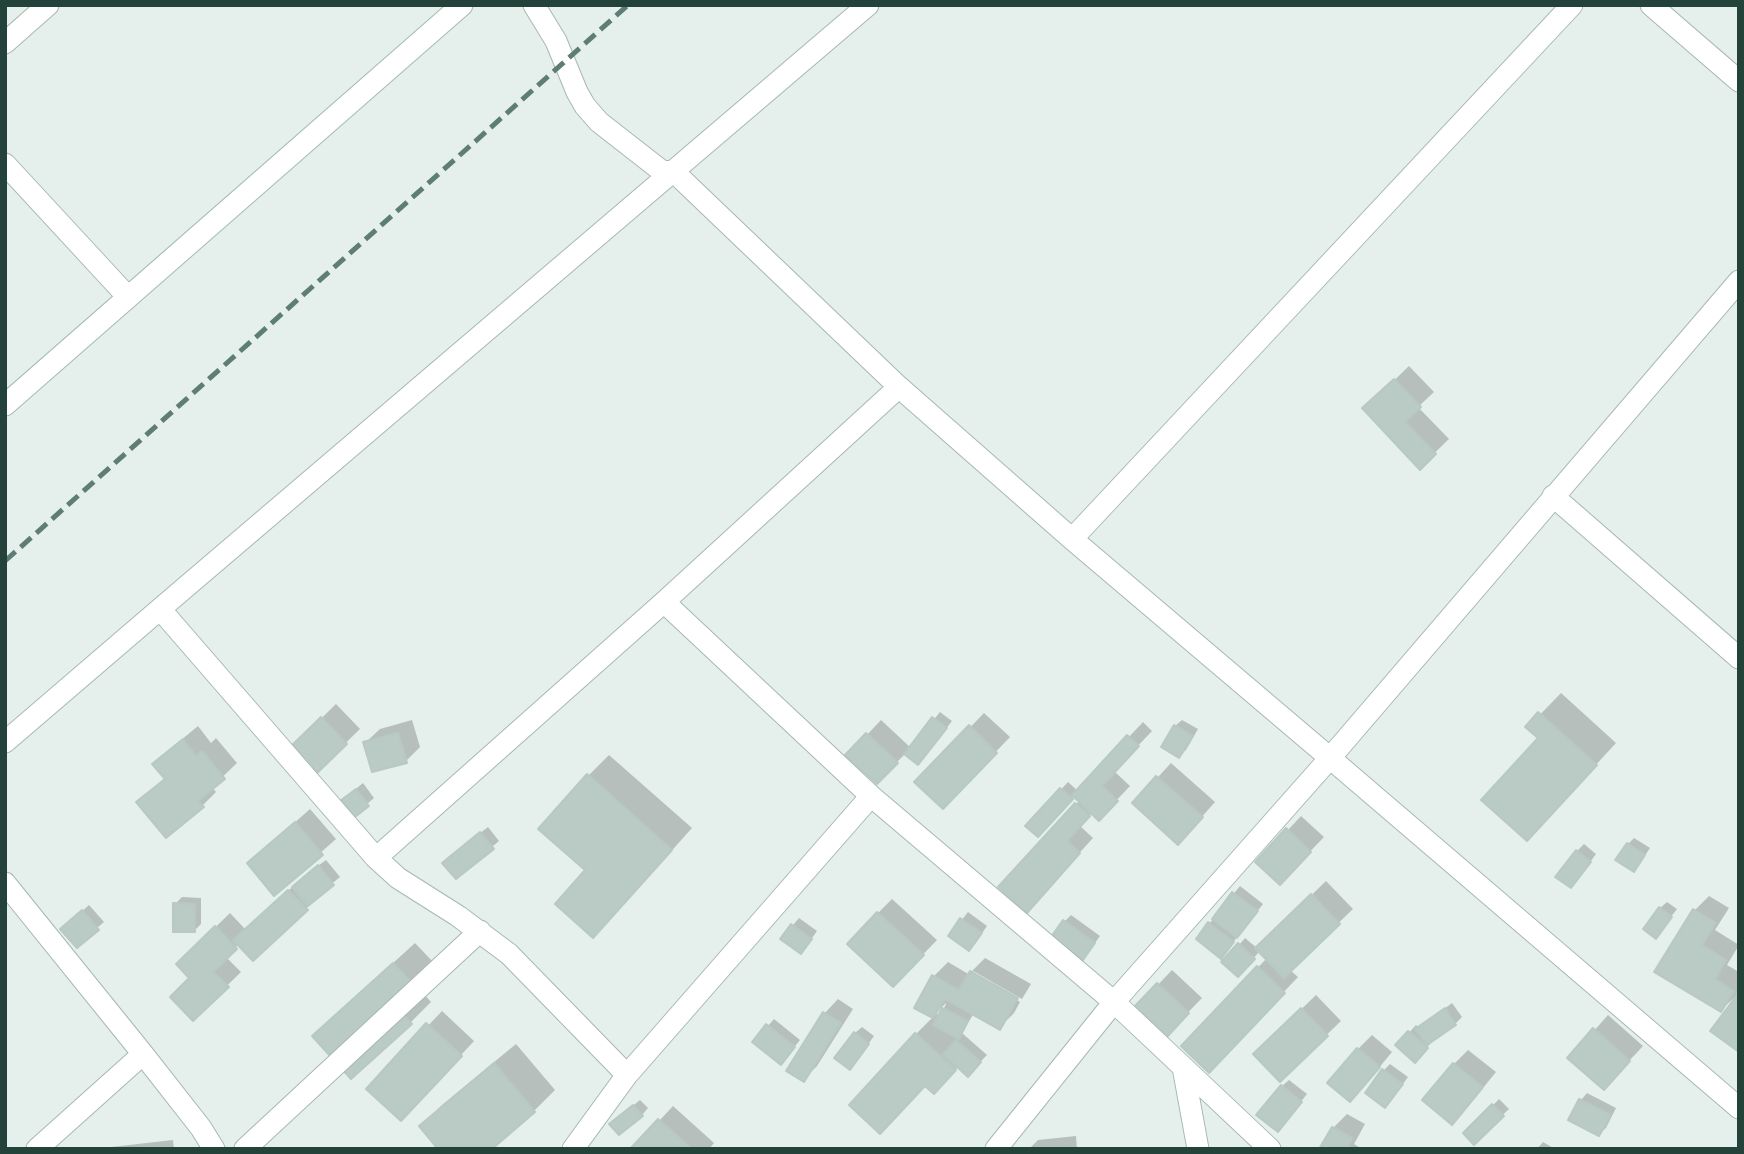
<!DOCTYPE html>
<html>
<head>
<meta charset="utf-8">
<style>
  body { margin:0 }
  #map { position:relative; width:1744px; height:1154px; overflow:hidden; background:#e5efeb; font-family:"Roboto Condensed",sans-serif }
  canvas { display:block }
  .frame { position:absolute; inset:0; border:7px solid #23423a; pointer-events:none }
</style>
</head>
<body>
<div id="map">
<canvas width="1744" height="1154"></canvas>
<div class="frame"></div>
</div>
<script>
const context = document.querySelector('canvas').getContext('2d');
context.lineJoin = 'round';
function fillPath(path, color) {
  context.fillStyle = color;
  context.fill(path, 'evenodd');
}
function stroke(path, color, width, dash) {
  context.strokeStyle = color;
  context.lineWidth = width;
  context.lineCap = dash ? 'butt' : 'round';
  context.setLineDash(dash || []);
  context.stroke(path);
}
fillPath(new Path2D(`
  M1409 366 1434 392 1418 407 1449 439 1420 467 1379 395Z
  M1561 693 1616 743 1547 818 1540 738 1528 727Z
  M336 704 360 729 311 777 287 752Z
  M940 712 952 721 925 756 906 753 877 782 848 755 881 720 911 748Z
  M984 713 1010 737 943 807 917 782Z
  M412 720 420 747 406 761 365 743 380 729Z
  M1182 720 1198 729 1186 750 1179 756 1175 726Z
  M1143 722 1152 731 1114 771 1130 786 1113 804 1093 812 1080 826 1093 838 1040 896 1000 887 1080 800 1074 796 1038 835 1027 826 1068 782 1078 791Z
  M198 726 211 743 216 738 237 763 212 787 216 792 202 806 138 802 166 777 155 764 169 750Z
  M609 755 692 828 614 915 593 936 588 870V776Z
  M1171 763 1215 802 1192 828 1134 803Z
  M363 783 374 798 346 822 334 807Z
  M310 809 336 839 275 893 249 863Z
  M1301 816 1324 837 1280 883 1288 830Z
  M488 827 499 841 456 877 451 856Z
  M1634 838 1650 848 1640 863 1634 870 1628 844Z
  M1584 844 1596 854 1577 880V851Z
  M326 860 340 877 319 894 306 909 239 944 226 957 241 972 193 1019 191 978 192 950 230 913 246 930 303 877Z
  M1326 881 1353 909 1290 970 1298 977 1223 1056 1183 1046 1267 958 1260 951 1238 975 1239 945 1245 938 1257 948Z
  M1240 886 1263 904 1227 950 1209 924Z
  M1709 896 1729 908 1715 930 1739 945 1727 965 1739 972V990L1735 997 1721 1010 1657 972 1695 910Z
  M182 897 201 898V924L194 931 175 904Z
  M892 899 937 940 907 971 878 913Z
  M1667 902 1677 909 1656 936 1660 908Z
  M89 905 104 922 97 928 69 923Z
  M968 912 987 926 976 942 950 935Z
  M1071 915 1100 936 1089 951 1064 922Z
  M799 918 817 931 807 945 782 938Z
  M415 943 434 963 414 983 431 1002 410 1023 335 1016Z
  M985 958 1031 984 1022 999 973 971V975L1020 1002 1014 1013 1000 1027 974 1013 962 1033 987 1055 968 1074 959 1066 934 1092 916 1034 934 1016V976L948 962 970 975 971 972ZM946 1003V1004L940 1016 936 1013Z
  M1172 970 1202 998 1166 1035 1137 1007Z
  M1316 995 1341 1021 1280 1080 1255 1054Z
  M838 999 853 1009 817 1066 803 1080 824 1014Z
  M1452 1003 1462 1017 1455 1024 1432 1040 1433 1041 1415 1060 1398 1045 1416 1025 1419 1028Z
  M442 1011 474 1041 415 1105 368 1089Z
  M1608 1015 1643 1046 1617 1074 1570 1058Z
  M774 1019 800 1040 787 1056 768 1026Z
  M862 1027 874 1036 856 1061 855 1033Z
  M1372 1035 1392 1052 1364 1086 1350 1100 1358 1049Z
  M516 1044 555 1090 534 1111 421 1126 442 1105Z
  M1468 1050 1496 1072 1466 1109 1452 1122 1424 1100 1454 1064Z
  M1390 1064 1408 1077 1392 1099 1383 1071Z
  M1289 1080 1307 1094 1284 1123 1282 1086Z
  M1587 1093 1616 1108 1606 1128 1599 1134 1571 1119 1581 1100Z
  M1499 1099 1509 1109 1474 1142 1466 1133Z
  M640 1100 648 1108 642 1115 618 1118Z
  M673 1106 714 1143 709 1149H633Z
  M1347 1114 1365 1124 1354 1144 1362 1149H1321L1333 1128Z
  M1076 1136 1077 1149H1029L1038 1140Z
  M173 1140 174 1149H94Z
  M1543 1142 1555 1149H1537Z`), '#0003');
const building = new Path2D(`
  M1394 379 1421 407 1405 422 1436 454 1420 470 1362 408Z
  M1538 712 1597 765 1527 841 1481 800 1538 738 1525 727Z
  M321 717 347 744 311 779 285 752Z
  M932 717 947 728 918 765 904 754Z
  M969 725 997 753 943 809 914 782Z
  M1174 725 1193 736 1179 758 1161 747Z
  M398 733 407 763 372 772 363 742Z
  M866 733 898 763 877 784 845 755Z
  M1127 735 1139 746 1102 786 1118 801 1099 821 1072 795Z
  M183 739 196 756 202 751 225 779 198 801 204 807 166 838 136 802 165 779 152 764Z
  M587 774 672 850 593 938 555 904 585 870 538 829Z
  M1156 776 1203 817 1178 845 1132 803Z
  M1060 788 1073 799 1038 837 1025 826Z
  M356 789 369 806 346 824 332 807Z
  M1075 803 1090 816 1067 841 1080 853 1027 913 998 887Z
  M295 822 323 855 274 896 247 863Z
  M1286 828 1311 852 1280 885 1255 862Z
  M480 832 494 849 456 879 442 863Z
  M1627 843 1645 855 1634 872 1615 860Z
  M1576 850 1591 862 1571 888 1555 877Z
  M318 865 334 885 308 906 292 887Z
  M288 890 308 910 253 961 233 940Z
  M1232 892 1258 911 1237 938 1212 919Z
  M1311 894 1340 924 1284 978 1255 948Z
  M173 903 195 904V932H173Z
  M1659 907 1672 917 1656 939 1643 929Z
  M1693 909 1716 923 1702 945 1726 960 1715 979 1734 991 1721 1012 1654 972Z
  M82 910 99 930 77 948 60 929Z
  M877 912 924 955 893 987 847 944Z
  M960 918 982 933 969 951 948 936Z
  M1063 920 1095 943 1083 960 1051 937Z
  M1208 922 1234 942 1221 959 1196 939Z
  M791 924 812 939 801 954 780 939Z
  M215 926 237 949 213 972 229 987 193 1021 170 997 189 978 176 964Z
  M1238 943 1255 959 1238 977 1221 962Z
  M393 963 414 985 393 1004 412 1024 351 1079 312 1036Z
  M1257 966 1285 993 1209 1073 1181 1046Z
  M970 971 1018 998 1000 1030 945 999 933 1018 914 1008 932 975 959 990Z
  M1157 983 1189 1013 1166 1038 1134 1007Z
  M1737 995 1739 996V1052L1710 1031Z
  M942 1008 968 1021 959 1039 933 1025Z
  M1301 1008 1328 1036 1280 1082 1253 1054Z
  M1445 1008 1456 1025 1427 1045 1415 1029Z
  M823 1012 841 1023 804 1082 786 1071Z
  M426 1023 462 1056 401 1121 366 1089Z
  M766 1024 795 1047 781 1065 752 1042Z
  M1593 1028 1630 1061 1604 1090 1567 1058Z
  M1408 1031 1428 1048 1415 1063 1395 1045Z
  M854 1032 869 1044 850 1070 834 1058Z
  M915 1033 956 1070 934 1094 925 1086 880 1134 849 1105Z
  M956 1040 981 1062 968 1077 943 1054Z
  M1357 1048 1380 1067 1350 1102 1327 1083Z
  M494 1063 535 1112 492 1149H438L419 1126Z
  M1453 1063 1483 1087 1452 1125 1422 1100Z
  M1382 1069 1403 1084 1385 1108 1365 1093Z
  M1281 1085 1302 1102 1278 1132 1256 1115Z
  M1579 1099 1611 1115 1599 1136 1568 1120Z
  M1492 1104 1504 1116 1474 1145 1463 1133Z
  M633 1105 643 1116 619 1135 609 1124Z
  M658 1119 692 1149H630Z
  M1332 1127 1352 1138 1347 1149H1319Z`);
fillPath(building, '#bacac4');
stroke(building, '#b7c9c2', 2);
const street = new Path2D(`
  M534 5 556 41 577 92 585 106 599 122 663 172 673 171 899 387 1072 539 1330 758 1739 1108
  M1651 5 1739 81
  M5 43 48 5
  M5 164 128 297
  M1553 496 1739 658
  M1072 539 1572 5
  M664 602 871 796 1114 1002 1270 1149
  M160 609 376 858 398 878 458 916 509 954 627 1075
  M5 742 160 609 868 5
  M376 858 664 602 899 387
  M5 883 143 1054 201 1128 214 1149
  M1183 1067 1198 1149
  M37 1149 143 1054
  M245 1149 480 931
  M573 1149 627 1075 871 796
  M996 1149 1114 1002 1330 758 1739 281`);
const secondary = new Path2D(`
  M5 405 462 5`);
stroke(street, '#a7b8b2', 23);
stroke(secondary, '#a3bbb3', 23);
stroke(street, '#fff', 21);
stroke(secondary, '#fff', 21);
stroke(new Path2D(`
  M5 561 628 5`), '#5e7d75', 5, [14, 7]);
</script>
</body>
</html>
